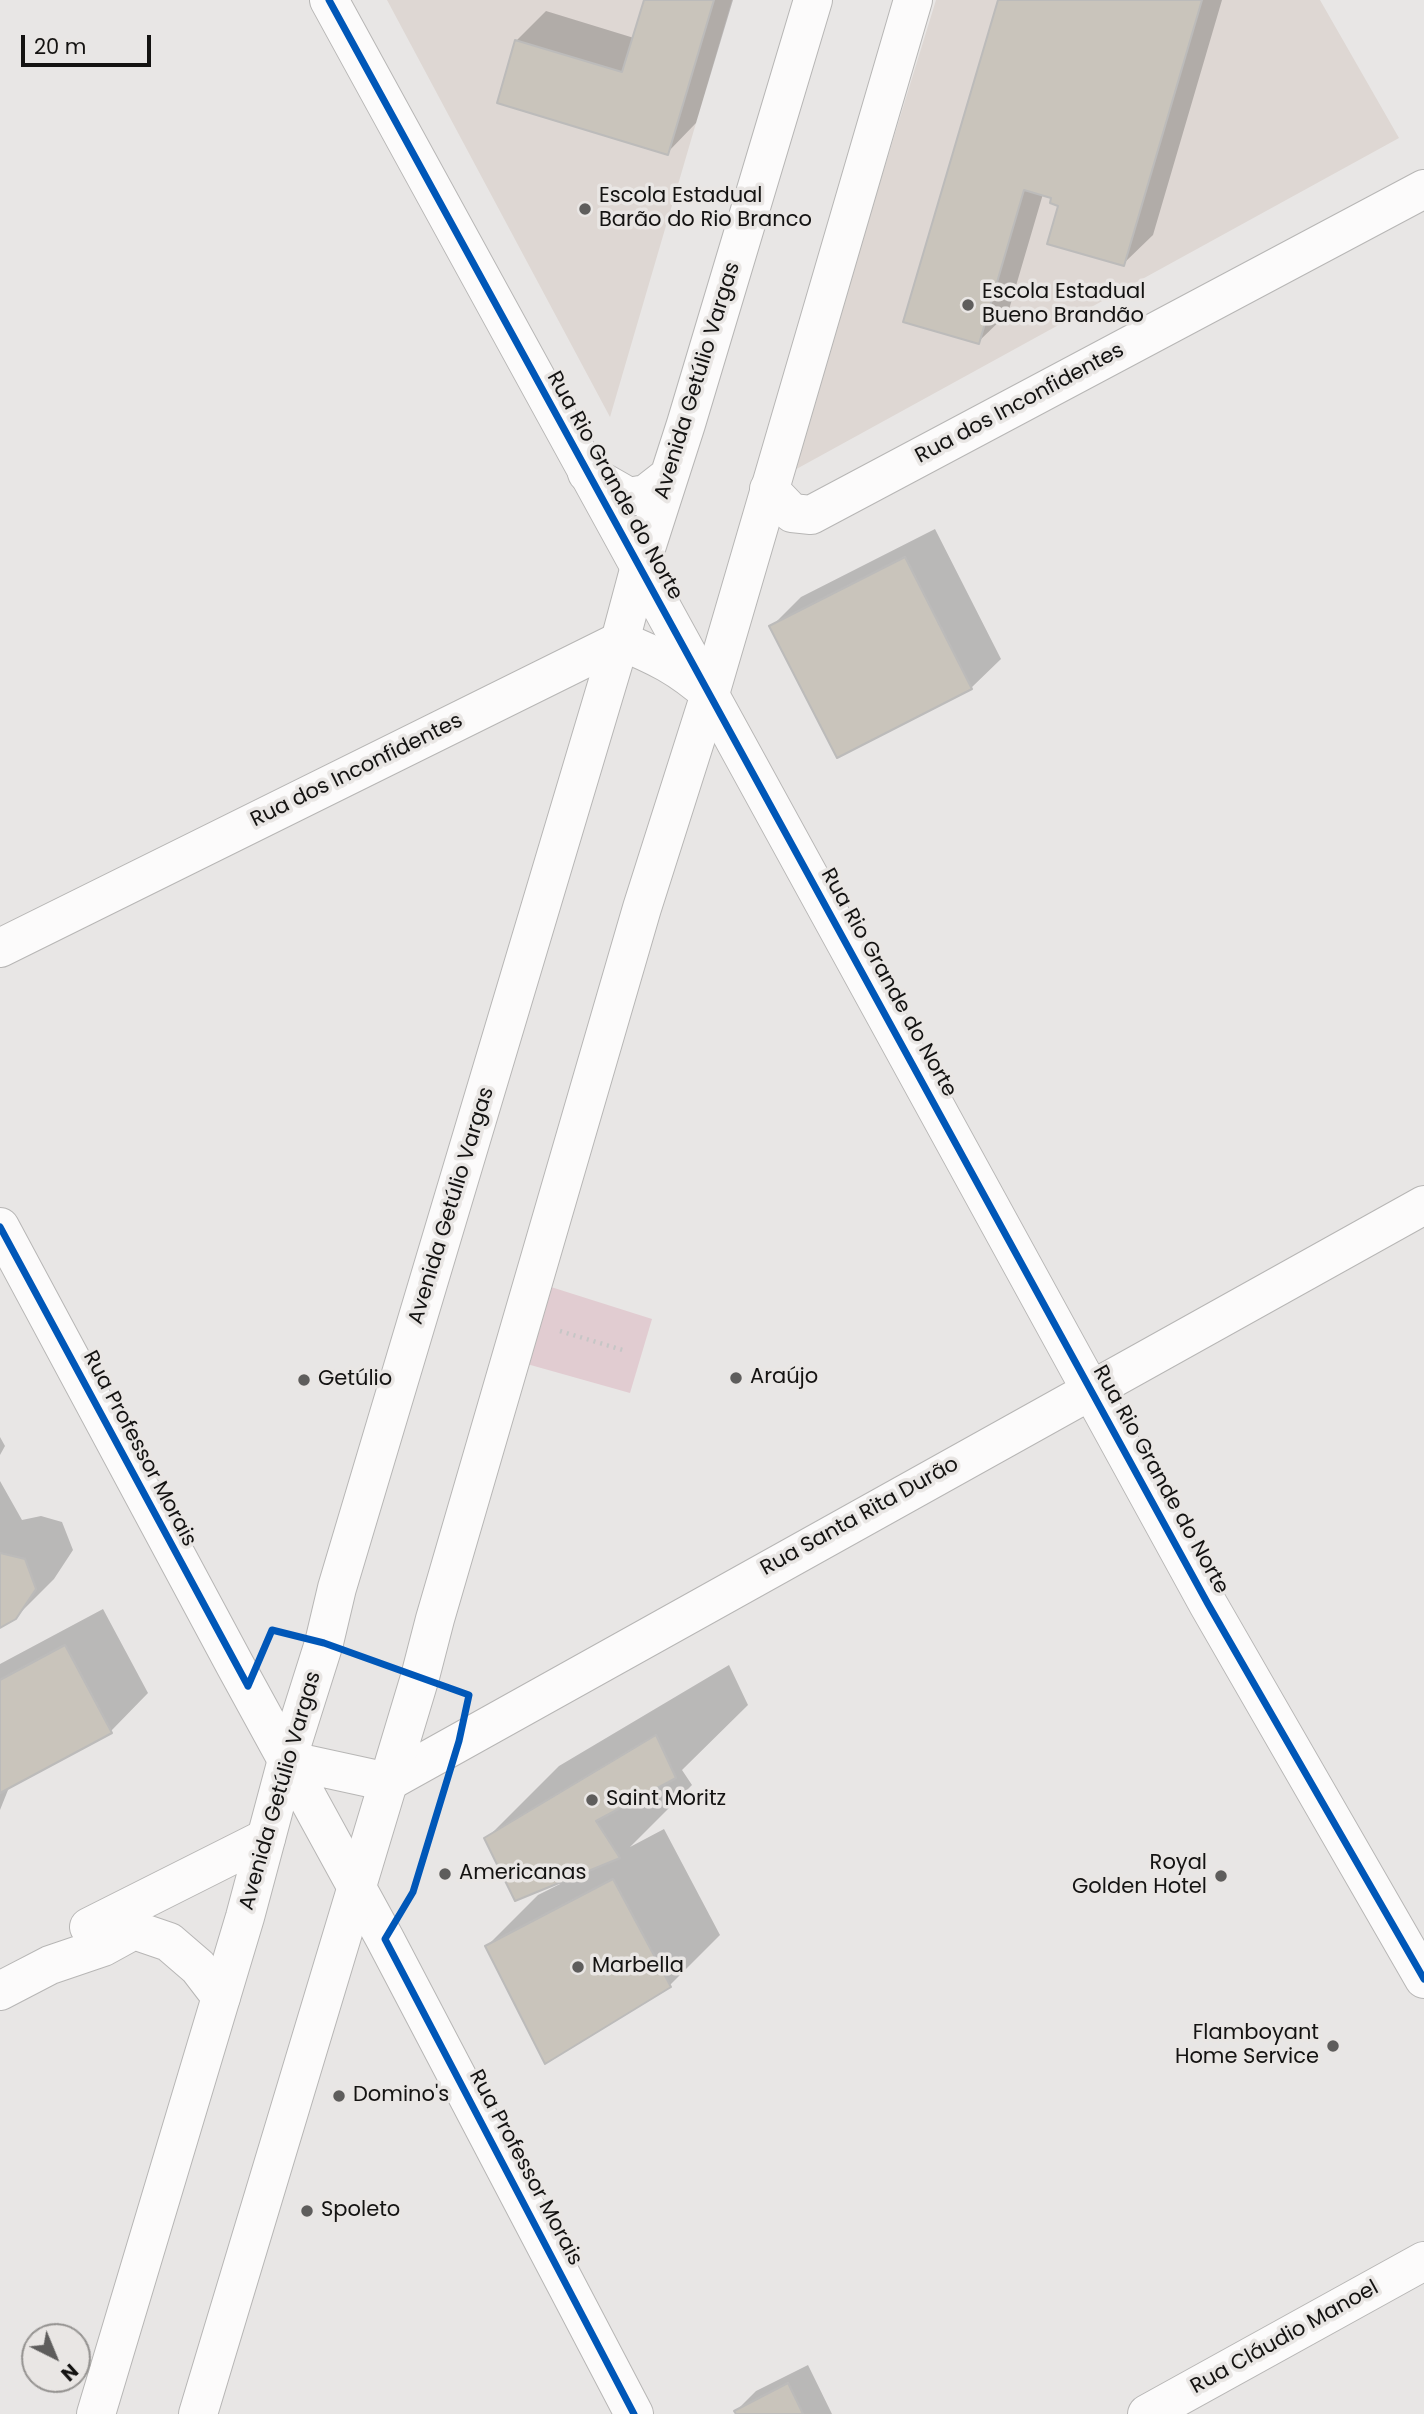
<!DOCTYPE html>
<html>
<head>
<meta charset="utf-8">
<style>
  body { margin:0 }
  #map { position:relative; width:1424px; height:2414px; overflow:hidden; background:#e8e6e5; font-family:Poppins,sans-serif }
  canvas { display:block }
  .north { position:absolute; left:21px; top:2323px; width:70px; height:70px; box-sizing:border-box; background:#e9e6e4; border:2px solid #949290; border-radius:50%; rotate:137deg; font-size:19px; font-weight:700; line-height:28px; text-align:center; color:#141312 }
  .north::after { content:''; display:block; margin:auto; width:24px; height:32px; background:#5e5d5c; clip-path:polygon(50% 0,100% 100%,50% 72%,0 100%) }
  .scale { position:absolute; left:21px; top:35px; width:130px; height:32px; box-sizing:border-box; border:4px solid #141312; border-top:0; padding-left:9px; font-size:21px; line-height:24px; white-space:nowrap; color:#141312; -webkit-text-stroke:5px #e9e6e4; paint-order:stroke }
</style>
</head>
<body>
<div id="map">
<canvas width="1424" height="2414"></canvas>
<div class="north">N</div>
<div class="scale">20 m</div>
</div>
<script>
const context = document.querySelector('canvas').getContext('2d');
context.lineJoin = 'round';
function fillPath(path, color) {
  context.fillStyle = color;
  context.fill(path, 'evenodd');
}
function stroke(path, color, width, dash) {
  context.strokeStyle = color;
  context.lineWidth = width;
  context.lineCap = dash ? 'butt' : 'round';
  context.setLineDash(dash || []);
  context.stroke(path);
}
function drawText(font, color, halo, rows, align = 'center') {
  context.font = font + ' Poppins,sans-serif';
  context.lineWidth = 7;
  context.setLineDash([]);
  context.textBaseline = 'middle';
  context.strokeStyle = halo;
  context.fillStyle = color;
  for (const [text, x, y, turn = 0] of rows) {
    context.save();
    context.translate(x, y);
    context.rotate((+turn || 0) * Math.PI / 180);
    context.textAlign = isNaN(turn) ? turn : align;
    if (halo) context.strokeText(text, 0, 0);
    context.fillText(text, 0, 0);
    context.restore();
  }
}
fillPath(new Path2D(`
  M387 0H732L610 417Z
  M936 0H1320L1399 138 791 472Z`), '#ded7d3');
fillPath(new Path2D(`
  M551 1287 652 1319 630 1393 527 1364Z`), '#e1ccd1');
fillPath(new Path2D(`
  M646 0H733L696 123 667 153 516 41 546 11 634 38Z
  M1000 0H1222L1153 235 1123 264 1053 197 1043 194 1008 313 978 342Z
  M935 529 1001 659 971 688 771 627 801 597Z
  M0 1437 5 1446 0 1455Z
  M0 1481 22 1520 41 1516 62 1522 73 1550 54 1579 15 1618 0 1626Z
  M103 1609 148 1693 111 1731 10 1785 0 1810V1664Z
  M729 1665 748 1705 682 1770 692 1785 630 1847 664 1829 720 1935 669 1986 487 1946 538 1895 560 1884 486 1839 559 1766Z
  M808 2365 832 2414H738L736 2411 756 2391Z`), '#0003');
const building = new Path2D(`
  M644 0H714L668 155 497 103 515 40 622 72Z
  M998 0H1202L1124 266 1047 244 1058 206 1050 203 1051 198 1024 190 979 344 903 322Z
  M905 557 972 689 837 758 769 626Z
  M0 1553 25 1559 36 1589 16 1619 0 1628Z
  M65 1645 112 1733 0 1793V1680Z
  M656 1735 676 1778 596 1821 620 1858 515 1901 484 1838Z
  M613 1879 671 1987 545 2064 485 1946Z
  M788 2383 803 2414H736L734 2411Z`);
fillPath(building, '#c9c4bb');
stroke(building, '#bcbbba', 2);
const minor = new Path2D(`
  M769 489 792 513 811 515 1424 189
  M0 948 620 641C656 655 681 668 710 694
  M89 1927 266 1838
  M0 1991 50 1965 103 1947 134 1930 169 1942 198 1967 221 1997`);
const tertiary = new Path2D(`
  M329 0 1208 1604 1424 1979
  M0 1227 235 1665 385 1939 634 2414
  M287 1760 388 1782 1424 1205
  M1147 2414 1424 2261`);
const secondary = new Path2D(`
  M587 473 629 497 646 494 669 476
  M96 2414 245 1917 287 1760 324 1643 337 1588 620 641 639 570 686 424 813 0
  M198 2414 420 1677 435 1619 642 908 710 694 913 0`);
stroke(minor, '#b7b6b5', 40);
stroke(tertiary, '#b7b6b5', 40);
stroke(secondary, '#b7b6b5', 40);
stroke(new Path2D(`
  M560 1331 626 1351`), '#c6c6c6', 4.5, [2, 5]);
stroke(minor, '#fcfbfb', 38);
stroke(tertiary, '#fcfbfb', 38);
stroke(secondary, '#fcfbfb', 38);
stroke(new Path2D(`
  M329 0 1208 1604 1424 1979
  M0 1227 248 1686
  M248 1686 272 1630 324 1643 469 1695 459 1741 413 1892 385 1939 634 2414`), '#0057b8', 7);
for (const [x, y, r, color] of [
  [585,209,7,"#5e5d5c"],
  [968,305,7,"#5e5d5c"],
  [736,1378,7,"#5e5d5c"],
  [304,1380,7,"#5e5d5c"],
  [592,1800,7,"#5e5d5c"],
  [445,1874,7,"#5e5d5c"],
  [1221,1876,7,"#5e5d5c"],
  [578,1967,7,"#5e5d5c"],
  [1333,2046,7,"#5e5d5c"],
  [339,2096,7,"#5e5d5c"],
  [307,2211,7,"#5e5d5c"]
]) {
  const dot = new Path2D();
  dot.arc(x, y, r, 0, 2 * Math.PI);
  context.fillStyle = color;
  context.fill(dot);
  stroke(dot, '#e9e6e4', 2.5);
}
drawText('21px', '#141312', '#e9e6e4', [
  ["Escola Estadual",599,197],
  ["Barão do Rio Branco",599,221],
  ["Escola Estadual",982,293],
  ["Bueno Brandão",982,317],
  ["Araújo",750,1378],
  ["Getúlio",318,1380],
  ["Saint Moritz",606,1800],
  ["Royal",1207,1864,"right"],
  ["Golden Hotel",1207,1888,"right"],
  ["Americanas",459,1874],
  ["Marbella",592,1967],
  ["Flamboyant",1319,2034,"right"],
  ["Home Service",1319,2058,"right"],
  ["Domino's",353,2096],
  ["Spoleto",321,2211]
], 'left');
drawText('21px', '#141312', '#e9e6e4', [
  ["Avenida Getúlio Vargas",698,381,-73],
  ["Rua dos Inconfidentes",1020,404,-28],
  ["Rua Rio Grande do Norte",614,486,61],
  ["Rua dos Inconfidentes",357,771,-26],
  ["Rua Rio Grande do Norte",888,983,61],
  ["Avenida Getúlio Vargas",452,1206,-73],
  ["Rua Professor Morais",139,1449,62],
  ["Rua Rio Grande do Norte",1160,1480,61],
  ["Rua Santa Rita Durão",860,1517,-29],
  ["Avenida Getúlio Vargas",281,1791,-74],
  ["Rua Professor Morais",525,2168,62],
  ["Rua Cláudio Manoel",1285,2338,-29]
]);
</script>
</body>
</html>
